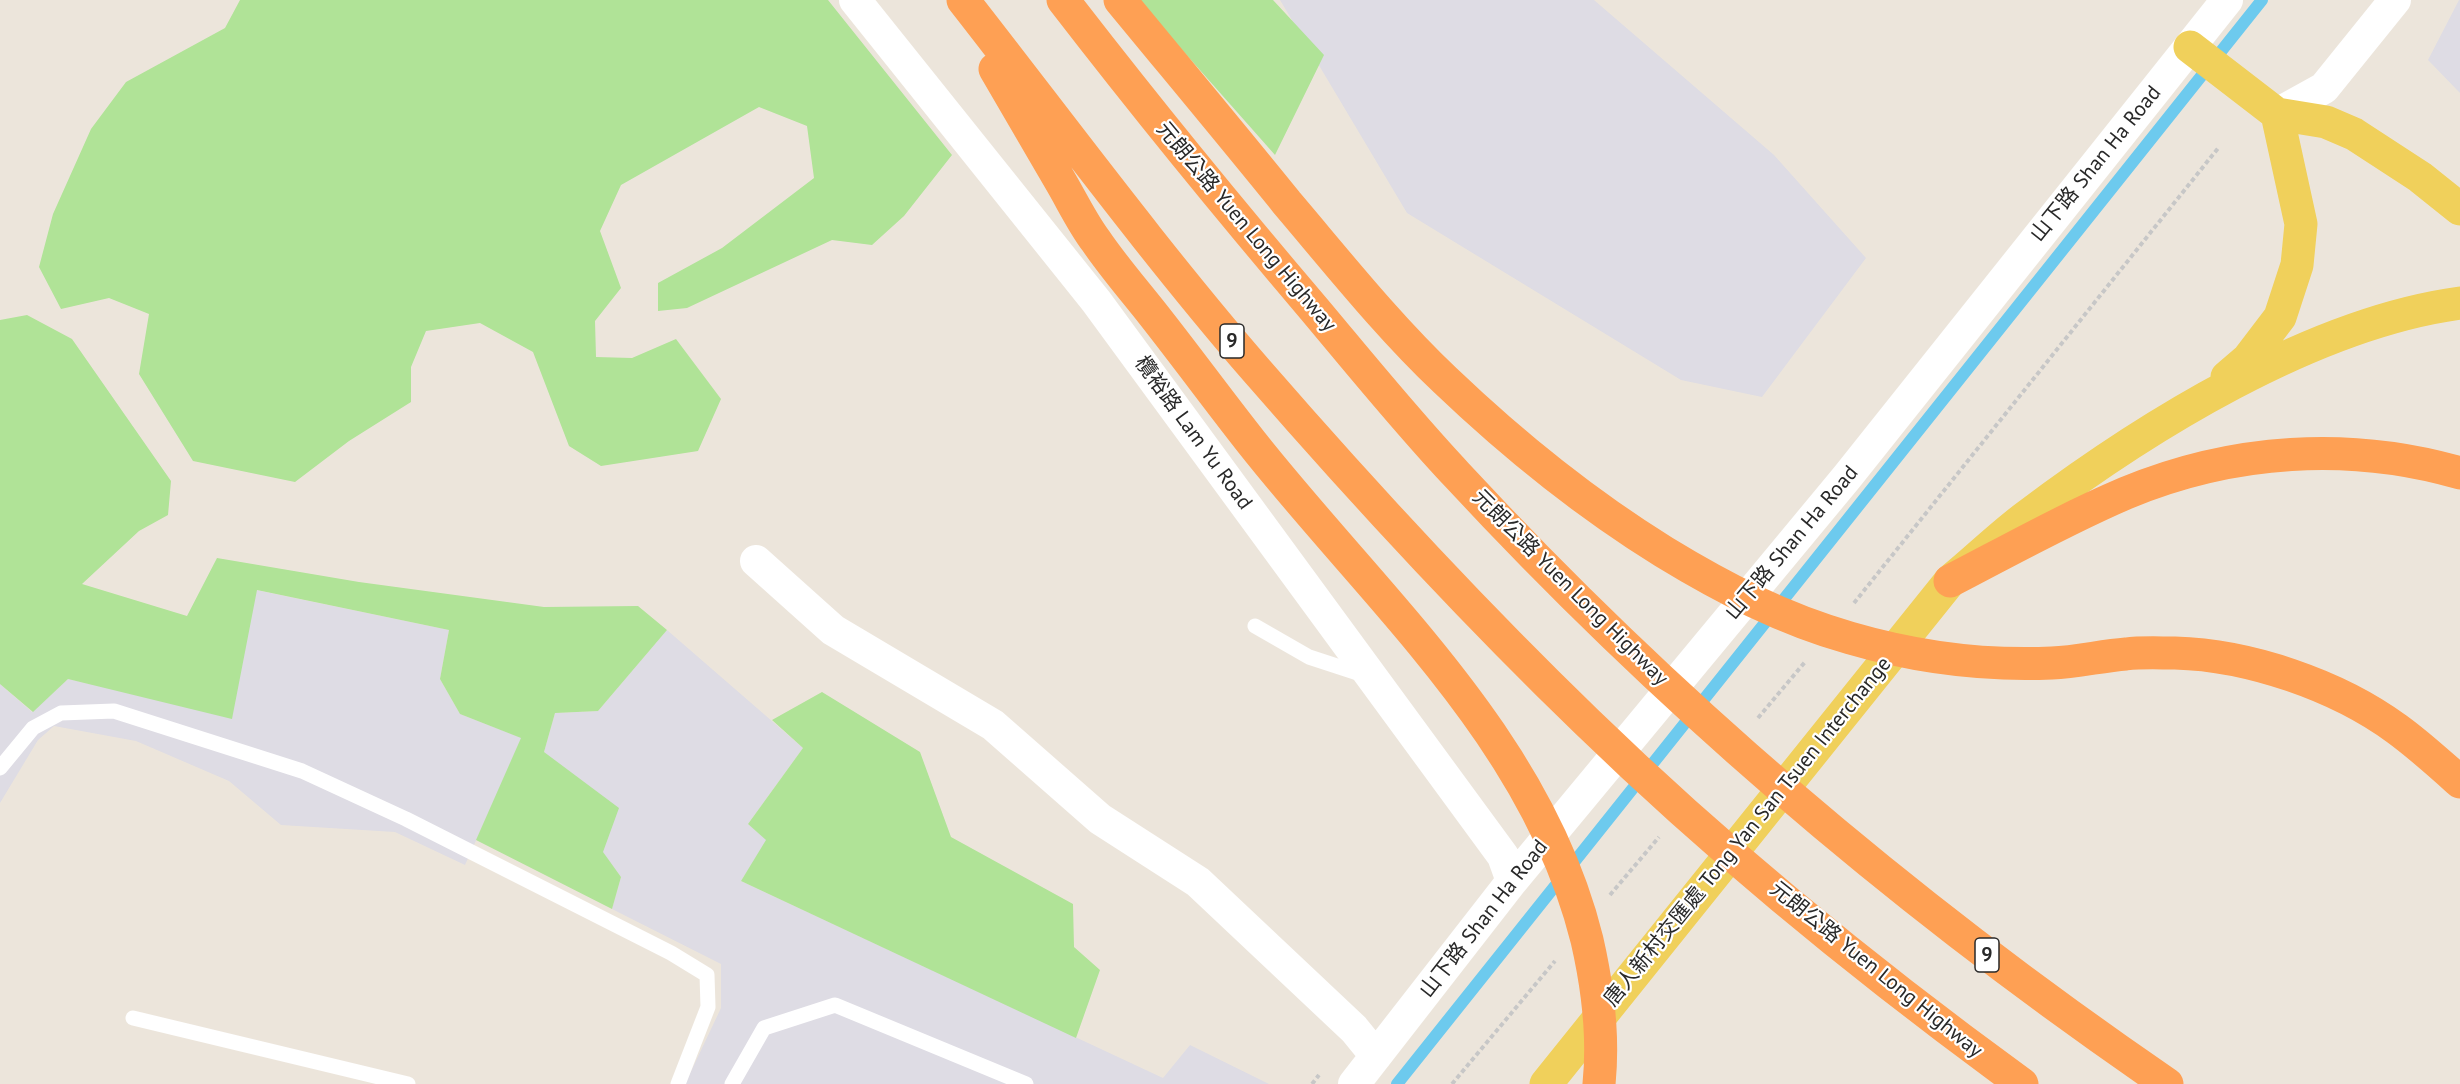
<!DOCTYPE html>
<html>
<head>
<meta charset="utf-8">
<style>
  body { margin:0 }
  canvas { display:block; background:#ece5db }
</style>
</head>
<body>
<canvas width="2460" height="1084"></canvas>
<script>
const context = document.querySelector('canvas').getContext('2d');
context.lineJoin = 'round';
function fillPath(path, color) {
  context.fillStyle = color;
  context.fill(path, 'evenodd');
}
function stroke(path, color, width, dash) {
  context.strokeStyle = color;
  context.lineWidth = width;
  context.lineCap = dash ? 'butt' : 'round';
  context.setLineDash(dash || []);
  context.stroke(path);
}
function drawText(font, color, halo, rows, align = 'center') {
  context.font = font + ' "PT Sans","Noto Sans TC",sans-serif';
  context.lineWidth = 4.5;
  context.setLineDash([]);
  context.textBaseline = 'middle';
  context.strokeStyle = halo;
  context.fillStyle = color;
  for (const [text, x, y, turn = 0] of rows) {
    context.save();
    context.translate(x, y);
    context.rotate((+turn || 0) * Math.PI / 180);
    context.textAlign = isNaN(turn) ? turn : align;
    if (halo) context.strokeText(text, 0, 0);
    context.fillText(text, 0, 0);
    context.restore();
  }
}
fillPath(new Path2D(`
  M1280 0H1594L1774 155 1866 258 1762 397 1681 380 1407 213Z
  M2459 0H2460V93L2428 60Z
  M256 590 449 630 440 679 460 714 522 738 465 865 395 832 281 825 229 781 136 741 54 726 38 740 0 803V684L32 712 68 679 123 691Z
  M667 630 803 748 748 824 767 840 741 881 1163 1078 1190 1045 1269 1084H685L721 1008V964L612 909 621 877 603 853 544 752 555 713 598 711Z`), '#dedce4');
fillPath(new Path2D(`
  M240 0H828L952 155 904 216 872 245 832 240 687 308 658 311V283L722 248 814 178 807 126 759 107 621 185 600 231 621 288 595 321 596 357 632 358 676 339 721 399 698 451 601 466 569 446 533 352 480 323 426 331 411 367V402L349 441 295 482 193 461 139 374 149 314 109 298 61 309 39 267 53 214 91 129 126 82 225 28Z
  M1138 0H1273L1324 55 1275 155Z
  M27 315 72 339 171 481 168 515 139 531 82 584 187 616 217 558 359 582 544 607 638 606 667 630 598 711 555 713 544 752 619 808 603 852 621 877 612 909 476 840 521 738 460 714 440 679 449 630 257 590 232 719 68 679 33 712 0 684V320Z
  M822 692 920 752 951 837 1073 904 1074 947 1100 970 1076 1038 741 881 766 840 748 824 803 748 772 720Z`), '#b0e397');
stroke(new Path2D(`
  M1397 1084 2262 0`), '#6dcaee', 12);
stroke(new Path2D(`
  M1854 603 2219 147
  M1758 718 1805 662
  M1610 895 1659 837
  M1312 1084 1319 1075
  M1452 1084 1555 961`), '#c7c7c7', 4, [4.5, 3]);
stroke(new Path2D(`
  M1255 626 1309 657 1364 675
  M0 768 33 728 61 713 114 711 302 771 406 819 671 953 707 975 708 1007 678 1084
  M133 1018 408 1084
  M732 1084 764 1028 835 1005 1026 1084`), '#fff', 15);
stroke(new Path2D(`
  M855 0 1096 301 1503 856 1512 881
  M2277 114 2324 88 2395 0
  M756 561 833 630 993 725 1100 819 1198 882 1354 1029 1376 1056
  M1354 1084 1512 881 1847 477 2227 0`), '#fff', 32);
stroke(new Path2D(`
  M2190 47 2277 114 2326 122 2354 134 2420 177 2460 209
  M2227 377 2248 359 2280 317 2297 265 2301 224 2277 114
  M1546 1084 1950 581C1976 560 2000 536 2027 516 2145 427 2312 323 2460 303`), '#f0d05b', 33);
stroke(new Path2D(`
  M963 0C1060 124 1154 252 1257 371 1363 493 1472 611 1587 722 1721 852 1872 975 2022 1084
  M1063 0C1144 105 1228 208 1314 309 1361 365 1407 422 1457 475 1669 704 1910 908 2167 1084
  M1120 0C1176 68 1232 135 1287 203 1338 263 1388 326 1445 380 1513 445 1585 503 1664 552 1723 588 1783 619 1850 638 1915 657 1984 666 2052 663 2077 662 2101 656 2126 654 2141 652 2159 653 2175 653 2249 655 2337 685 2397 729 2419 745 2440 764 2460 782
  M995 69C1017 107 1040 146 1062 184 1073 203 1083 224 1096 241 1113 266 1133 289 1152 313 1186 356 1218 400 1252 443 1376 600 1537 738 1587 940 1598 988 1604 1035 1599 1084
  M1950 581C2008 551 2065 519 2126 493 2232 449 2349 441 2460 473`), '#fea054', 33);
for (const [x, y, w] of [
  [1232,341,24],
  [1987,955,24]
]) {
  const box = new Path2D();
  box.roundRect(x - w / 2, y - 17, w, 34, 4.5);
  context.fillStyle = '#fff';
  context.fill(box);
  stroke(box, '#292929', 1.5);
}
drawText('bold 20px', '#292929', null, [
  ["9",1232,341],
  ["9",1987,955]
]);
drawText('21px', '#292929', '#fff', [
  ["山下路 Shan Ha Road",2096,164,-51],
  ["元朗公路 Yuen Long Highway",1246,227,50],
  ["欖裕路 Lam Yu Road",1193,433,54],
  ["山下路 Shan Ha Road",1792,543,-50],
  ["元朗公路 Yuen Long Highway",1570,588,45],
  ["唐人新村交匯處 Tong Yan San Tsuen Interchange",1748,832,-51],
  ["山下路 Shan Ha Road",1484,919,-52],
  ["元朗公路 Yuen Long Highway",1876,970,39]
]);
</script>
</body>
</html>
